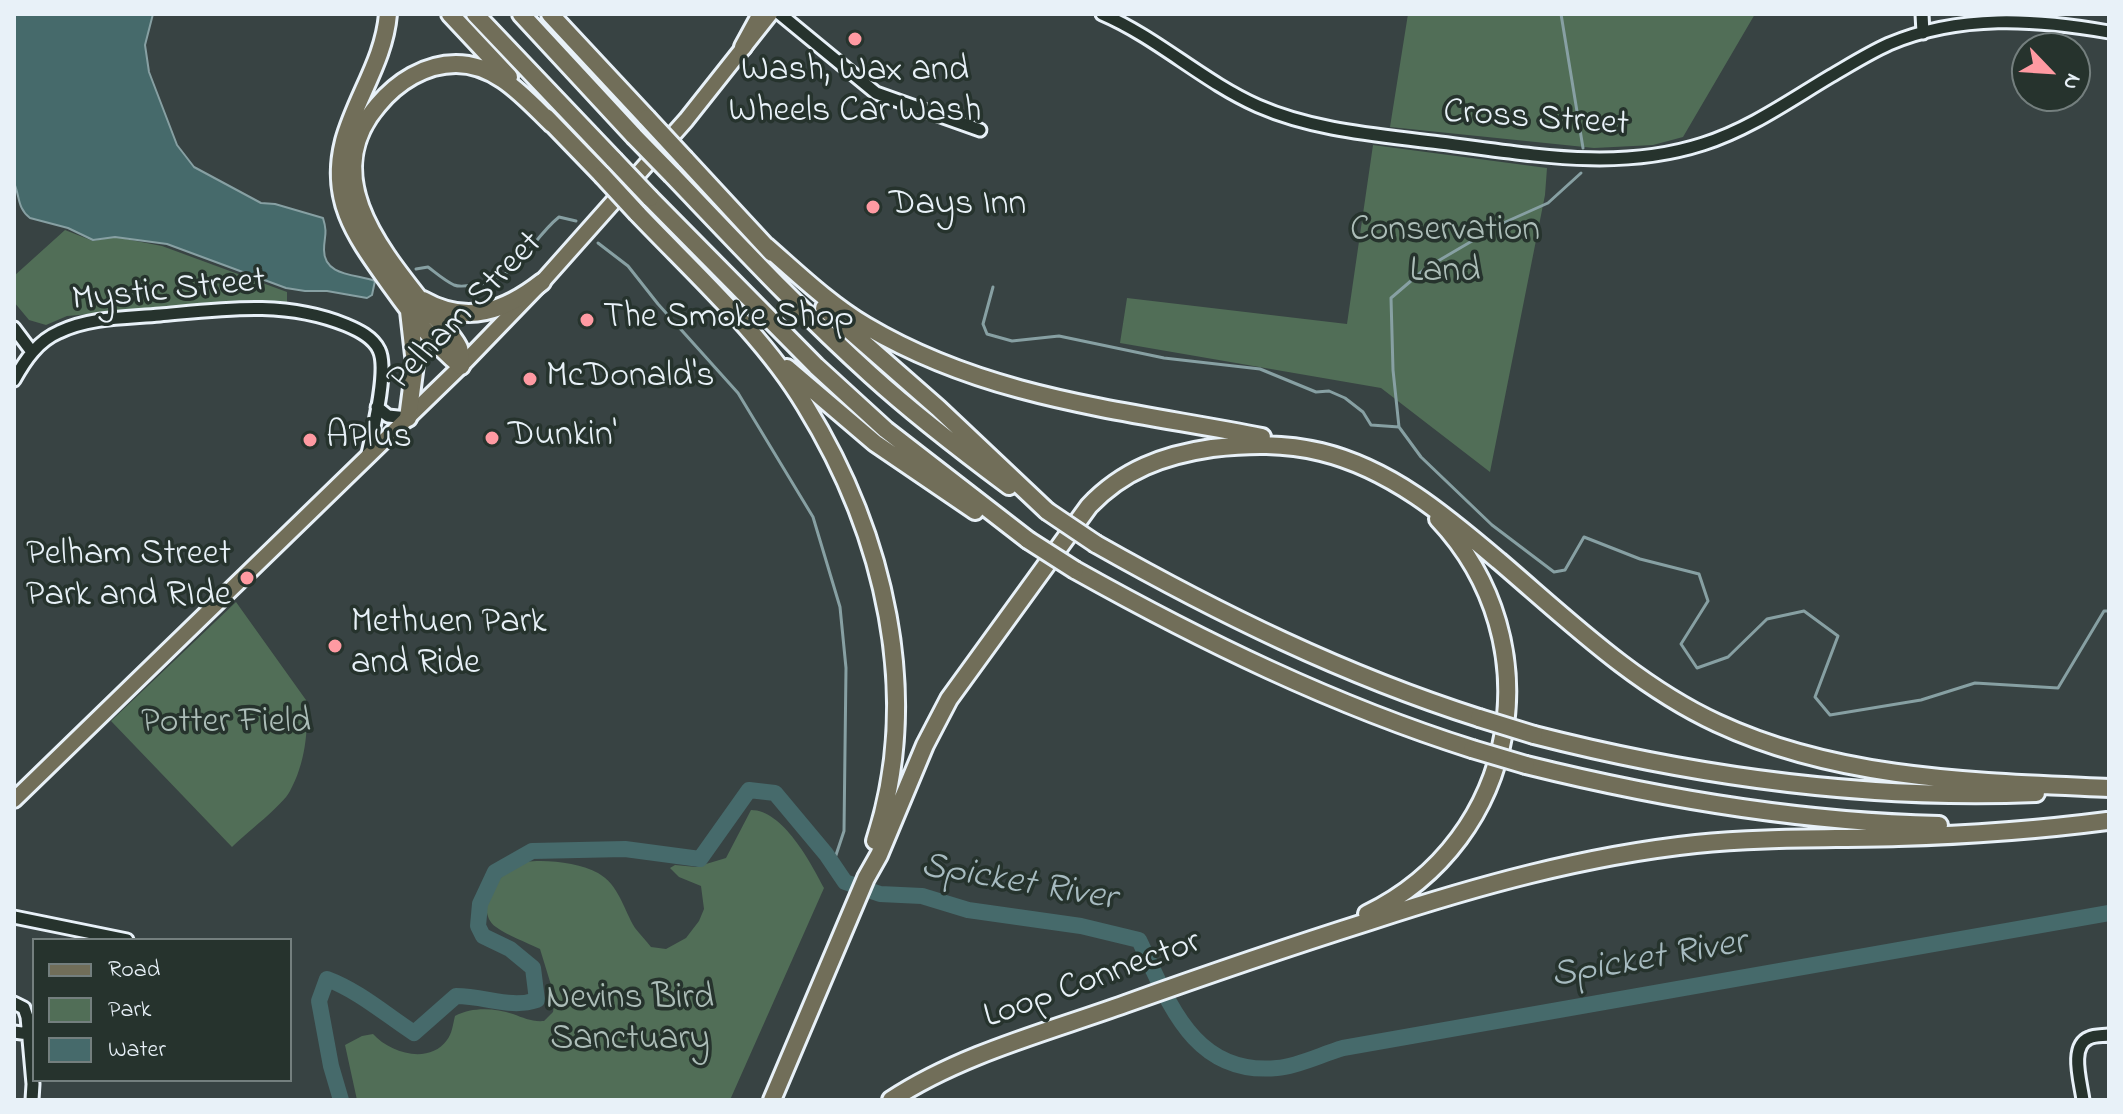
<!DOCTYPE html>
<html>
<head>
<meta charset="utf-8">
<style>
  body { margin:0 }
  #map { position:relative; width:2123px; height:1114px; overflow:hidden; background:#384343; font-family:"Indie Flower",sans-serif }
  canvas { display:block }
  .frame { position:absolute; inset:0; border:16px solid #e8f1f8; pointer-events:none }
  .legend { position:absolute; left:32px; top:938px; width:260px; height:144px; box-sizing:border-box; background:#26332d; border:2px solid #747f7e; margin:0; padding:10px 14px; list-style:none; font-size:24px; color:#e8f1f8 }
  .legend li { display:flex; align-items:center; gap:16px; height:40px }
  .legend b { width:40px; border:2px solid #747f7e }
  .north { position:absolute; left:2011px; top:32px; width:80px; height:80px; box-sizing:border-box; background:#26332d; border:2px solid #747f7e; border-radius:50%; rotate:115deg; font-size:22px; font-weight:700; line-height:32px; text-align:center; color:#e8f1f8 }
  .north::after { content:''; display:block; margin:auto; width:28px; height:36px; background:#ff9aa2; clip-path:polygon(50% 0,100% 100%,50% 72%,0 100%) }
</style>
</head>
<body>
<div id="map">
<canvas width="2123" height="1114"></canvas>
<div class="frame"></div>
<ul class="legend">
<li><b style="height:10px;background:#716e59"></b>Road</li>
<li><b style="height:22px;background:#516e57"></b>Park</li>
<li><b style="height:22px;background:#466a6b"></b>Water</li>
</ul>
<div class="north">N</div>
</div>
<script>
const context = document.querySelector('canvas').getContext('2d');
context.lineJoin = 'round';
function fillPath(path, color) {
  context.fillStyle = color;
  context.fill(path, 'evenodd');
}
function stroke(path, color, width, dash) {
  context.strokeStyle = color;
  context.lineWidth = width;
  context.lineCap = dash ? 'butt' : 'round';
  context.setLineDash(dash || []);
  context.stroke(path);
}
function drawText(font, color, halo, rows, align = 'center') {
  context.font = font + ' "Indie Flower",sans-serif';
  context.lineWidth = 7;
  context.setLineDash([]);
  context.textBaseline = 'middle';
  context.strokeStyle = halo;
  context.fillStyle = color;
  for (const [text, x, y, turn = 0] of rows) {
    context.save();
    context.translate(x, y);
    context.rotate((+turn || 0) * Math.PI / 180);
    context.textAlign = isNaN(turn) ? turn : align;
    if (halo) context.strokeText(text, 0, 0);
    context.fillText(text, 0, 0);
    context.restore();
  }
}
fillPath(new Path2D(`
  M1408 14H1755L1683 137 1653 145 1594 148 1390 127Z
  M1373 145 1547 168 1545 195 1490 472 1381 388 1120 343 1127 298 1347 324Z
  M65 230 93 241 115 237 162 246 287 292V302L255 300 67 316 46 325 29 320 14 302V276Z
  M236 602 306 700C309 730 305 764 290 791 283 805 245 834 232 847L111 721Z
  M751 810C783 810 811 863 824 888L730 1100H357L345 1045 362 1036 373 1034C390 1053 429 1065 447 1040 452 1034 453 1024 455 1016 472 1007 494 1008 513 1014 524 1018 532 1022 544 1021L553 1012 555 998 540 949C526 942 508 936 496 927 471 908 503 865 526 862 546 859 580 863 598 873 619 885 623 908 635 928 640 934 646 941 651 947L666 949 686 938 699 921 704 909 701 886 679 877 670 868 675 865 696 867 726 858Z`), '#516e57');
const water = new Path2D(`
  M14 14H153L145 45 149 72 177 145 194 167 261 203 275 204 323 218C328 234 324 236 324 250 324 277 358 274 375 281L372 295 367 298 327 291H305L286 288 167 244 115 237 93 240 68 228 30 218C17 208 20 196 14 183Z`);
fillPath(water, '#466a6b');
stroke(water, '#87a0a3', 2);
stroke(new Path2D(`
  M1561 14 1583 148
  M1581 173 1548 203 1501 224 1426 268 1391 298 1393 370 1399 427 1421 457 1492 525 1554 572 1565 570 1584 537 1640 559 1699 574 1708 601 1681 644 1697 668 1728 657 1767 619 1804 611 1838 636 1815 697 1830 715 1921 700 1975 683 2058 688 2104 611H2109
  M598 243 628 266 658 304 738 393 813 517 840 607 846 668 844 831 833 864
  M416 269 428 267C436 273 445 281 454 285 459 287 467 286 473 285 517 283 529 241 559 217L576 221
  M993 287 983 324 987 334 1012 341 1059 336 1164 358 1260 369 1316 392 1329 391 1345 398 1363 412 1371 425 1399 427`), '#87a0a3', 3);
stroke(new Path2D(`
  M341 1100 331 1066 319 1001 327 979C359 991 385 1014 414 1033L456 996C486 996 510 1009 537 1000L533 968 510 949 483 936 478 926 480 904 495 872 532 851 625 849 700 859 749 790 775 793 826 854 845 882 880 894 922 896 968 910 1081 926 1139 940C1169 1002 1193 1076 1277 1068 1299 1066 1322 1054 1343 1048L2109 913`), '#466a6b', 16);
const minor = new Path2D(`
  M780 14 876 93 980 130
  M1102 14C1158 38 1202 81 1258 106 1315 131 1379 135 1440 143 1529 154 1616 172 1703 144 1750 129 1789 101 1831 76 1850 65 1869 53 1889 44 1960 14 2035 19 2109 32
  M1922 14 1923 33
  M14 328 32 352
  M14 380C25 360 38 341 59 332 90 317 127 318 160 315 224 309 285 300 346 325 358 330 373 337 379 350 389 370 372 435 367 458
  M377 407 388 416 408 418
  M14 917 127 940
  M14 1003 24 1008 27 1017 33 1084 32 1100
  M14 1032 29 1034
  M2083 1100C2081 1083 2069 1046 2089 1038 2095 1035 2103 1036 2109 1035`);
const major = new Path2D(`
  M14 800 458 369 542 282 686 120 770 14`);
const highway = new Path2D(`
  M388 14C384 61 356 97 344 141 328 203 359 240 392 287 412 315 434 344 461 366
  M450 14 509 77
  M475 14 614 160
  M521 14 634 136
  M550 14 647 118
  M743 47 761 14
  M546 117 602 175
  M685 159 772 253
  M672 175C737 243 801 312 871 375 915 415 962 451 1009 486
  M650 198 816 366 886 430 1028 540
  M637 213C692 271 764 336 805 405 884 533 923 694 875 841
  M766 246C798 274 829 304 866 326 989 399 1124 410 1262 437
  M423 300C467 325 505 311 542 282
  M824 308 938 408 1047 511
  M461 366C460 361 461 353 459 348 452 333 435 318 424 305 379 248 318 175 378 105 397 82 425 64 456 64 497 64 525 98 552 124
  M787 368 875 443 975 511
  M408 418 415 364 409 311
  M1096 544C1218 613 1344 675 1479 718
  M1075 570C1202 641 1333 705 1472 749
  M1534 735C1698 777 1866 800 2036 793
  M1526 765C1663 799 1799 822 1939 825
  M1367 914C1520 840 1554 642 1438 519
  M772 1100 866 878 879 855 925 745 949 699 1089 506C1123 470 1164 455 1212 448 1249 444 1284 443 1321 452 1391 469 1446 516 1499 561 1568 620 1635 685 1717 723 1839 780 1977 782 2109 788
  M891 1100C961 1054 1047 1032 1125 1004 1206 975 1288 947 1370 921 1477 886 1584 856 1696 844 1763 837 1831 839 1898 837 1968 835 2038 830 2107 821`);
stroke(minor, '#e8f1f8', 17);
stroke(major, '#e8f1f8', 20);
stroke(highway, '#e8f1f8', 22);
stroke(minor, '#26332d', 11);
stroke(major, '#716e59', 14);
stroke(highway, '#716e59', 16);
const highwayBridge = new Path2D(`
  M647 118 685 159
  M634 136 672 175
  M614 160 650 198
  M602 175 637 213
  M1047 511 1096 544
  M1028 540 1075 570
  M1479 718 1534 735
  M1472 749 1526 765`);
stroke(highwayBridge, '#e8f1f8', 22, []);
stroke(highwayBridge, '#716e59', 16);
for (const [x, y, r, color] of [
  [855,39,8,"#ff9aa2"],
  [873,207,8,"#ff9aa2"],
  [587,320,8,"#ff9aa2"],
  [530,379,8,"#ff9aa2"],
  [492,438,8,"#ff9aa2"],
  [310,440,8,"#ff9aa2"],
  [247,578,8,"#ff9aa2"],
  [335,646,8,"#ff9aa2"]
]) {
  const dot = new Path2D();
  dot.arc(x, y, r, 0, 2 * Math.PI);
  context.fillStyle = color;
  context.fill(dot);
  stroke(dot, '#26332d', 3);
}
drawText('36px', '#e8f1f8', '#26332d', [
  ["Wash, Wax and",855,73,"center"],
  ["Wheels Car Wash",855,114,"center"],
  ["Days Inn",889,207],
  ["The Smoke Shop",603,320],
  ["McDonald's",546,379],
  ["Dunkin'",508,438],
  ["APlus",326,440],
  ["Pelham Street",231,557,"right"],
  ["Park and RIde",231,598,"right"],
  ["Methuen Park",351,625],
  ["and Ride",351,666]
], 'left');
drawText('36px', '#e8f1f8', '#26332d', [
  ["Cross Street",1536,121,4],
  ["Mystic Street",169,293,-6],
  ["Pelham Street",467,313,-46],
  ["Loop Connector",1093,982,-20]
]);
drawText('36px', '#acbdb8', '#26332d', [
  ["Conservation",1445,233],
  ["Land",1445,274],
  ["Potter Field",226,725],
  ["Nevins Bird",630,1001],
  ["Sanctuary",630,1042]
]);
drawText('italic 38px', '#a7bbc0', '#26332d', [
  ["Spicket River",1018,885,10],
  ["Spicket River",1649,962,-10]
]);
</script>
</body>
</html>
